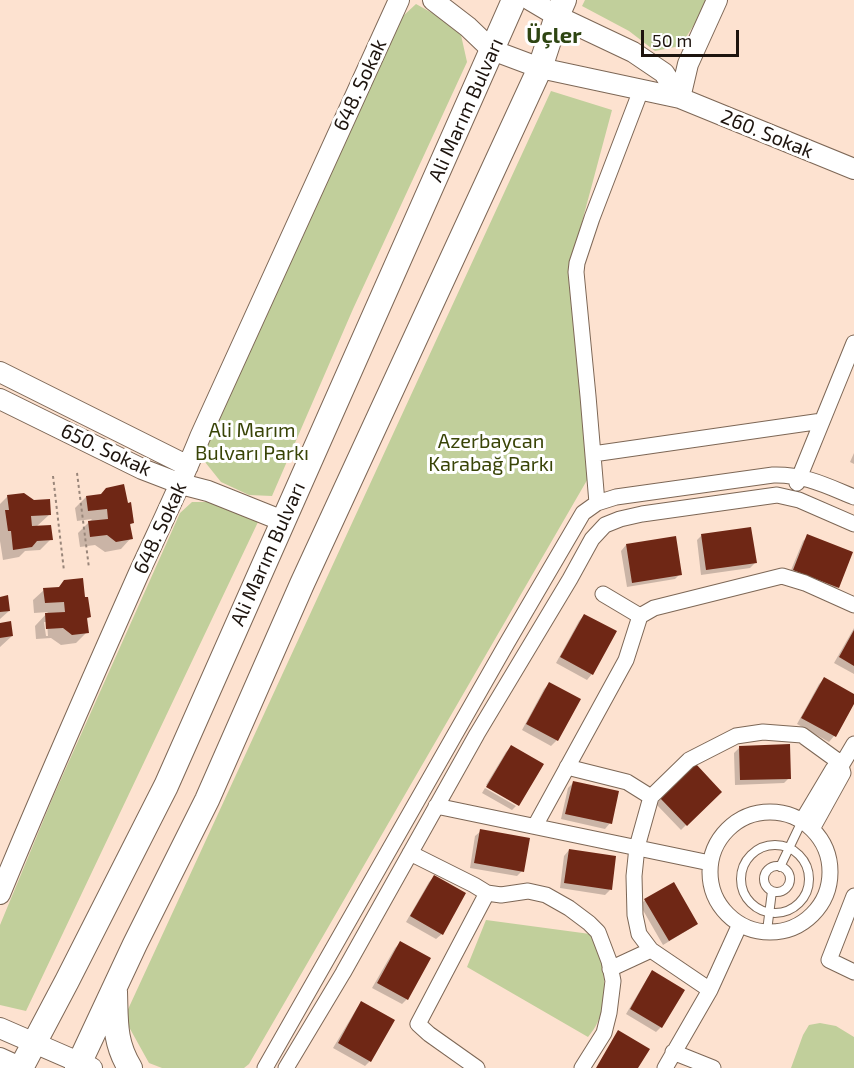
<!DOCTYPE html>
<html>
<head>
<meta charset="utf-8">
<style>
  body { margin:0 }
  #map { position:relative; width:854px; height:1068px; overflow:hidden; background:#fde2d0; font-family:"Exo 2",sans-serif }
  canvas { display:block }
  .scale { position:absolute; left:641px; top:30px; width:98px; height:27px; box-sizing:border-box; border:3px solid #1d140e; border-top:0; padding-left:8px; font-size:18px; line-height:21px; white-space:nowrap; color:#1d140e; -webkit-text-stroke:4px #fff; paint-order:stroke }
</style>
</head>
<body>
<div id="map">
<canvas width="854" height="1068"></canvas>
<div class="scale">50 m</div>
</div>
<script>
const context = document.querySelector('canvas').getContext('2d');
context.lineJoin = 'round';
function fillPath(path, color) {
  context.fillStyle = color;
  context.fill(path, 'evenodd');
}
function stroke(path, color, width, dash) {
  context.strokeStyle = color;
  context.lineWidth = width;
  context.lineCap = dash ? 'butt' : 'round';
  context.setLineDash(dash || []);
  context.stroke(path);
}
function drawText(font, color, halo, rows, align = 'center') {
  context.font = font + ' "Exo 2",sans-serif';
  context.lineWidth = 6;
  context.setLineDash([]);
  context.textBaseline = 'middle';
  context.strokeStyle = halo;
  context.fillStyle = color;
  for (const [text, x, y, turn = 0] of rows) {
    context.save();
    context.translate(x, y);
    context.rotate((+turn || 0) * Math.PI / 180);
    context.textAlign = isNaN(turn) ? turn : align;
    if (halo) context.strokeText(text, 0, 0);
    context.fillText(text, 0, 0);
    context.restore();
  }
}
fillPath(new Path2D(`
  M585 0H707L702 13 680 46 655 51 629 31 582 6Z
  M416 4 434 14 461 35 467 62 353 309 272 496 249 495 221 482 205 462 208 442 403 16Z
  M551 91 612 110 571 263 590 475 249 1064 244 1068H162L149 1063 124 1018Z
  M192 502H213L258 522 26 1011 0 1005V925L53 797 180 513Z
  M486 920 590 934C594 944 600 955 602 965 607 990 605 1018 588 1037L467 967Z
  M820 1023 836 1026 854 1037V1068H791L803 1035 809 1025Z`), '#c1cf9b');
fillPath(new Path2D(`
  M854 453V464L850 462Z
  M8 496 33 502 50 514 36 527 51 539 40 550 25 551 19 557 3 560 0 541V504Z
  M100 496 133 522 129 526 131 538 121 549 105 552 95 545 80 547 78 533 92 519 77 521 75 508 86 497Z
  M702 535 755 563 750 568 701 575 697 540Z
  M808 536 838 587 833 592 789 575 803 541Z
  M626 545 680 574 675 579 627 587 621 551Z
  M58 588 84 599 89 617 86 620 87 632 76 643 61 645 51 638 36 639 35 626 48 612 34 613 33 600 44 590ZM44 622H47L48 636H46Z
  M0 598 9 611 0 619Z
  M584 615 615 632 592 674 587 680 556 663 579 621Z
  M0 624 12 636 0 647Z
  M854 628V674L834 663Z
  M824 679 854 696V701L834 736 829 742 797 724 819 684Z
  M549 684 579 700 557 740 551 746 522 730 544 689Z
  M511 747 518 804 486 785 506 752Z
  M739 748 789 778 784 783 735 785 734 753Z
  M696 766 720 791 681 830 656 804Z
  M573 783 610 823 605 829 561 819 568 788Z
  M485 788 516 806 512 810 482 793Z
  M481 831 522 871 517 876 470 868 475 836Z
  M569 850 610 890 605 895 560 888 564 856Z
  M434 877 442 934 436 939 406 922 429 882Z
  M645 900 696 923 691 928 663 945 640 905Z
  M400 943 407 999 402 1004 372 988 395 948Z
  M653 972 661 1027 656 1032 626 1014 648 977Z
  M362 1003 370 1061 365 1066 333 1048 357 1008Z`), '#0003');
fillPath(new Path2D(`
  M124 484 128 503 131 502 134 523 130 524 133 539 116 542 107 535 90 537 88 521 108 519 107 509 88 511 86 496 101 494 106 488Z
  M24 493 34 500 50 499 51 515 31 516 32 526 51 525 53 540 37 541 32 547 13 550 11 531H8L5 510H9L7 495Z
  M751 527 757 563 706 570 701 534Z
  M807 534 853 552 839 588 793 570Z
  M676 536 682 575 632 583 626 544Z
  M83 578 85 597H88L91 617 87 618 89 633 72 635 63 628 46 629 45 613 65 612 64 602 45 603 43 588 59 587 64 580Z
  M8 595 10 611 0 612V597Z
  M584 614 617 631 593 675 560 657Z
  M11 621 13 636 0 638V623Z
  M854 630V666L839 657Z
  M824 677 854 694V704L836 737 801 718Z
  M549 682 581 699 558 741 526 724Z
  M790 744 791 779 740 780 739 746Z
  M511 745 544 764 519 806 486 787Z
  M696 764 722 792 687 826 660 798Z
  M573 781 619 791 612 824 565 814Z
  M480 829 530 838 524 872 474 863Z
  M569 849 616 856 612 890 564 883Z
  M434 875 466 893 443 935 410 916Z
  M674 882 698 924 669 941 644 899Z
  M400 941 431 958 408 1000 377 983Z
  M652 970 685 990 662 1028 630 1009Z
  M361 1001 395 1020 371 1062 338 1043Z
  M618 1030 650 1049 638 1068H596Z`), '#6f2715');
const service = new Path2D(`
  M741 879a34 34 0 1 1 68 0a34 34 0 1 1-68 0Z
  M764 879a13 13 0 1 1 26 0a13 13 0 1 1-26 0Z
  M780 867 802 821
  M767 931 772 891`);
const minor = new Path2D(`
  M593 454 822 421
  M797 483 854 343
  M597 503 588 396 576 272 577 263 592 218 641 90
  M603 594 640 616
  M567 767 627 782 651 797
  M436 806 710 863
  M710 872a60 60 0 1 1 120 0a60 60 0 1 1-120 0Z
  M802 821 833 769 841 766 854 744
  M535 826 626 660 640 616 654 608 782 576 805 583 854 605
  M812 829 843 773 841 766
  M410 853 474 885 487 893 501 895 528 891 546 895 569 908 589 923 598 932 609 961 613 981 609 1013 604 1033 582 1068
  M854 896 829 960 854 972
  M610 969 651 950
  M710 990 651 950 639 934 635 915 634 876 637 847 651 797 689 760 736 736 763 732 802 735 842 764
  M673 1052 713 1068
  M265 1068 507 643 583 513 597 503 616 497 773 475C804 474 827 486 854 497
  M286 1068 343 973 477 734 570 579 592 539 605 525 620 519 642 514 777 495 799 500 854 524
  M477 1068 429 1034 418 1024 487 893
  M665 1068 710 990 740 924`);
const tertiary = new Path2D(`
  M433 0 468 27 492 50 540 68 680 98 854 169
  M530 0 557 16 633 52 664 73 680 98
  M680 98 688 64 717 0
  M0 372 188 466
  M0 399 142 469 181 484 208 491 283 521
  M0 894C44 787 91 681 138 575 159 529 181 484 200 437L399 0
  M0 1028 92 1068
  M0 1058 22 1068`);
const primary = new Path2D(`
  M115 992C116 1021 114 1042 130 1068
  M21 1068 67 981 166 786 514 0
  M77 1068 135 944 207 800 302 584 540 68 557 16 564 0`);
stroke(service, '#7d6756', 10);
stroke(minor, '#7d6756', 17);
stroke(tertiary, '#7d6756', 22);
stroke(primary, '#7d6756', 26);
stroke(new Path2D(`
  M77 473 89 568
  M53 476 64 571`), '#99867a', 2, [3, 3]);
stroke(service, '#fff', 8);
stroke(minor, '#fff', 15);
stroke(tertiary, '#fff', 20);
stroke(primary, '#fff', 24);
drawText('20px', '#1d140e', '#fff', [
  ["648. Sokak",360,85,-65],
  ["Ali Marım Bulvarı",466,110,-66],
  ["260. Sokak",767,134,22],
  ["650. Sokak",106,450,25],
  ["648. Sokak",160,528,-65],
  ["Ali Marım Bulvarı",268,554,-66]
]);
drawText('20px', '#394407', '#fff', [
  ["Ali Marım",252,430],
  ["Bulvarı Parkı",252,453],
  ["Azerbaycan",491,441],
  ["Karabağ Parkı",491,464]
]);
drawText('bold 22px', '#2e4512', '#fff', [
  ["Üçler",554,36]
]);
</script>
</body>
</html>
